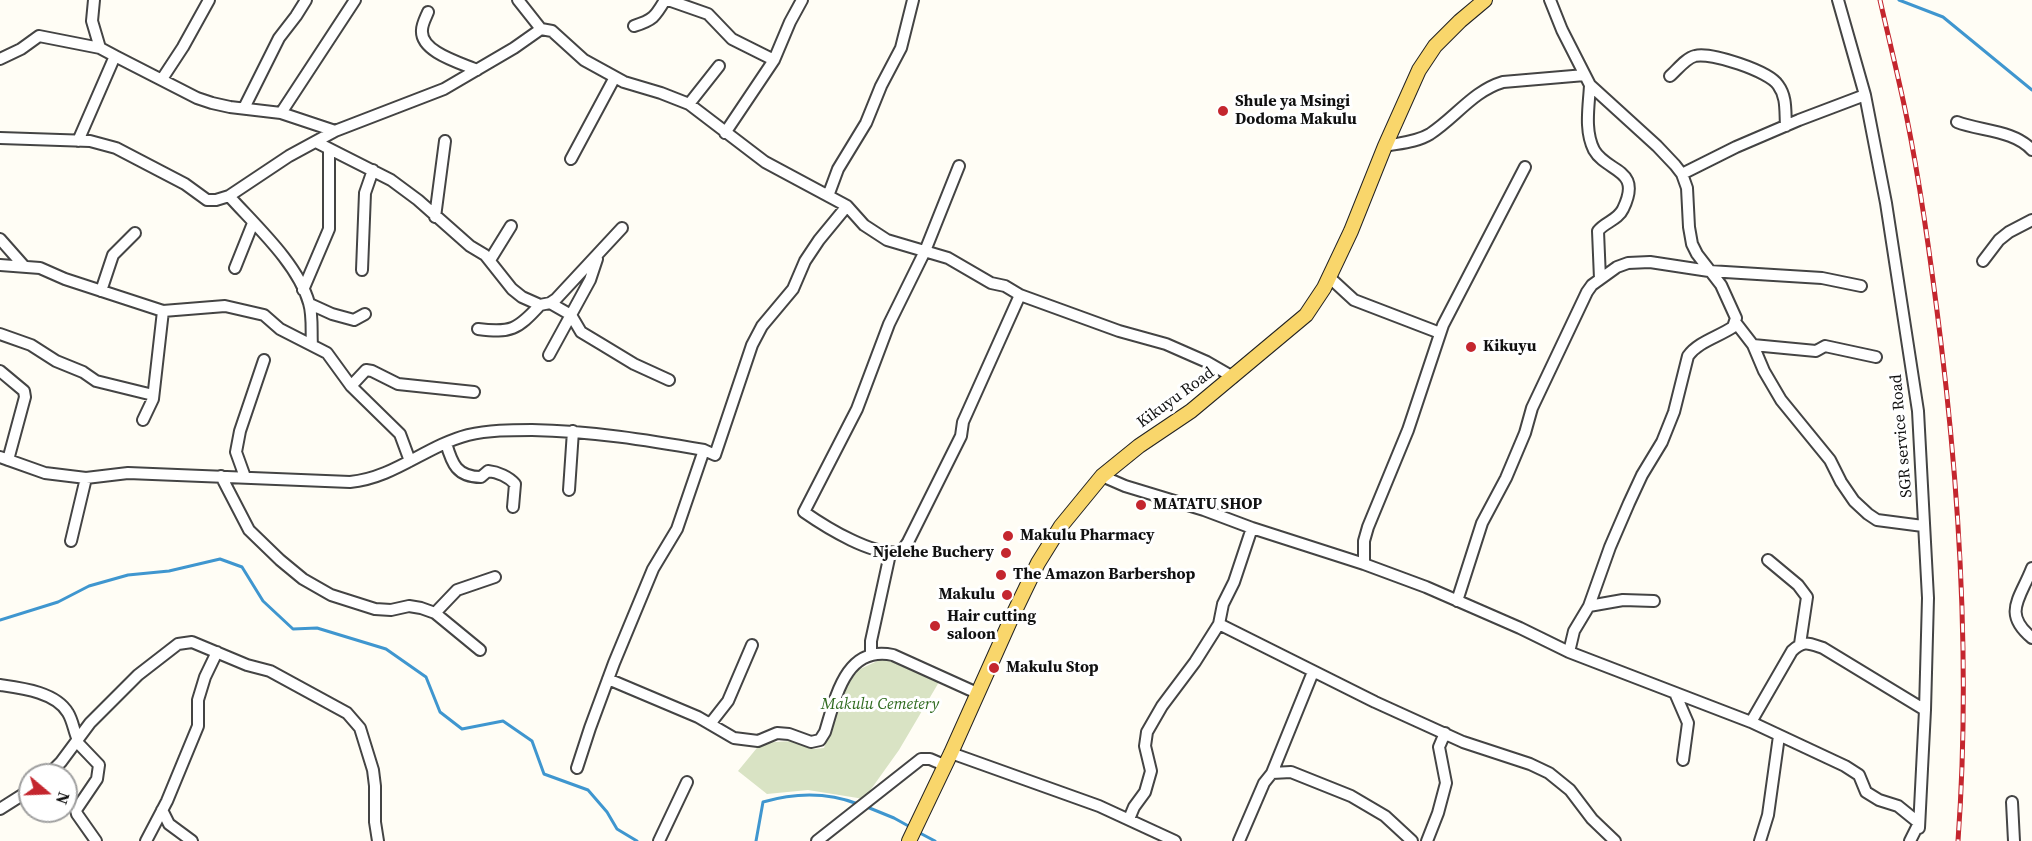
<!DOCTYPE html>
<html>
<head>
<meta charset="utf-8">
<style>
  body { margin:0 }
  #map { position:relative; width:2032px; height:841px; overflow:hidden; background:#fffdf5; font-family:"Source Serif 4",serif }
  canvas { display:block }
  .north { position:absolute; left:18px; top:763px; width:60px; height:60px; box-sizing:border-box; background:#fff; border:2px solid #a0a0a0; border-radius:50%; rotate:109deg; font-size:16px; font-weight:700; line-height:24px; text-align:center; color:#111 }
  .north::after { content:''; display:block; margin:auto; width:21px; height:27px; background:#c4262e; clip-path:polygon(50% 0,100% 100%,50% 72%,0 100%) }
</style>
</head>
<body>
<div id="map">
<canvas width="2032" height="841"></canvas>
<div class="north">N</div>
</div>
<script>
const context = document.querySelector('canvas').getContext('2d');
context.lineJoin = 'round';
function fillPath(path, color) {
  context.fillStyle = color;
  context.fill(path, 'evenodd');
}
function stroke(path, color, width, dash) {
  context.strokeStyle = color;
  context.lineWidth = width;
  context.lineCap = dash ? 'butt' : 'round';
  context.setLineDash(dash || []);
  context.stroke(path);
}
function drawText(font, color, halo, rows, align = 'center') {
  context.font = font + ' "Source Serif 4",serif';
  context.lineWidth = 6;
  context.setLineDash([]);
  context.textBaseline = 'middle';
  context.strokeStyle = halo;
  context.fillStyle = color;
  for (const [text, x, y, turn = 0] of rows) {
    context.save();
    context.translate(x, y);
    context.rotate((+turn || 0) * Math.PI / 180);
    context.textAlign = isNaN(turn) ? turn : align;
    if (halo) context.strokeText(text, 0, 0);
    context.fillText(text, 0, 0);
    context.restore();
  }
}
fillPath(new Path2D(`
  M884 658 917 669 939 682 899 750 864 799 808 790 767 794 738 771 761 743 792 741 814 749 824 748 842 693 858 670Z`), '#d9e3c4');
stroke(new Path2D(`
  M1899 0 1943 17 2032 90
  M0 620 58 602 89 586 128 575 169 571 220 559 242 567 263 601 293 629 317 628 386 649 426 677 440 712 462 729 503 721 532 741 544 774 588 790 607 812 617 829 637 841
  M867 807 894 818 912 828
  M918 832 935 841
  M756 841 763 802C794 793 827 792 858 804`), '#3f96cf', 3);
const minor = new Path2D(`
  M94 0 92 21 100 48 115 56
  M518 0 541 29
  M1550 0 1562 30 1590 85 1657 146 1675 165 1682 174 1687 188 1689 227 1692 244 1697 254 1721 285 1736 318 1733 327C1718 337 1698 342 1688 356L1674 412 1662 442 1642 475 1629 503 1610 547 1589 606 1574 631 1569 652
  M1838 0 1865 95 1886 203 1918 411 1928 598 1925 710 1919 828
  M428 12C426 17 422 24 422 30 420 52 461 63 477 70
  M634 26C653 20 655 17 665 0H668L708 14 732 39 774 60
  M0 59 21 49 39 36 100 48
  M1670 76C1677 70 1686 58 1695 56 1711 52 1769 71 1778 85 1787 97 1785 111 1786 126
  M162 79 183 47 209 0
  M1590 85C1589 106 1584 130 1594 150 1607 173 1643 168 1623 209 1618 220 1605 222 1598 231L1600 279
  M689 104 719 66
  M244 108 279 38 296 16 306 0
  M281 113 355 0
  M1957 122C1980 131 2014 130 2032 150
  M725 133 774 60 790 22 802 0
  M0 138 90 141 116 148 185 184 207 200H216L229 196 289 156 335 131 444 89 514 48 541 29 552 31 584 60 624 82 661 93 689 104 765 162 847 206 864 225 887 240 948 258 991 283 1005 286 1020 295 1119 331 1166 344 1207 362 1233 377
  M78 141 115 56 197 98 212 103 230 107 281 113 335 131
  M316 142 391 180 418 200 470 246 485 255 512 289 522 297 540 305 550 303 556 299 622 228
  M1385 146C1400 143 1417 142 1430 134 1456 117 1473 91 1503 82L1585 75
  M571 159 615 77
  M959 166 925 251 889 324 857 409 804 512C827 528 874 557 901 552L908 542 961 436 963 422 1020 295
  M1682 174 1736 147 1799 120 1865 95
  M229 196C256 226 298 264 309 303 313 316 311 332 312 345
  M828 196 838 169 866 123 881 86 901 48 913 0
  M435 217 445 141
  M0 239 23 265
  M490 260 511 226
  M1983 261 1999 240 2009 232 2032 220
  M0 265 40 268 65 279 163 311 225 306 264 315 280 329 327 353 351 386 400 434 410 461
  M235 268 253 223
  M362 270 365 193 373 170
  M1329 277 1354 300 1440 333
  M303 290 329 229V149
  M101 291 113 255 135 233
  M550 303 571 315 581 332 601 344 634 364 669 380
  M310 304 332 314 354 320 365 314
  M1736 323 1753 345 1764 371 1781 400 1830 460 1841 482 1854 501 1868 514 1877 520 1923 526
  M478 329C511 333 517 330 540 305
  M0 334 31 345 56 361 83 372 96 381 153 395
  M1753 345 1816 351 1825 346 1876 357
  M549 355 590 280 597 259
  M0 371 24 391 25 397 8 460
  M351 386 366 370 372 371 398 384 474 392
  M143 420 153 399 163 311
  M446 443C452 464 457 477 481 477L488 471C498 472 509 477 515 484L513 507
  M0 457 45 473 86 478 128 473 350 482C394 478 426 446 468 435 489 430 510 430 532 430 591 431 647 440 704 450L715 455 752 345 762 326 793 289 805 261 819 240 847 206
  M221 476 249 530 280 560 303 579 331 595 375 609 391 610 409 606 421 608 435 613 480 650
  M1102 476 1125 486 1204 510 1252 528 1364 564 1426 587 1520 628 1569 652 1751 722 1845 766 1859 775 1866 792 1879 800 1898 806 1919 823 1910 841
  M245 477 236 452 240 431 264 360
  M569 490 573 431
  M71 541 86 478
  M1768 560 1798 585 1807 597 1800 644
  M1364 564V541L1368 527 1408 430 1443 325 1525 167
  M2032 568C2020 599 2002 613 2032 638
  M1457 601 1482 523 1506 478 1525 433 1532 408 1587 292 1592 285 1617 267 1628 263 1650 262 1709 271 1822 278 1861 286
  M1589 606 1623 600 1654 601
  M435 613 457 590 495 577
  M1219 624 1375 702 1463 742 1530 764 1549 773 1570 790 1592 819 1615 841
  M871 654V641L890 554
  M608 679 698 717 734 738 758 741 777 733 789 734 811 742 820 740 825 732C836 696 846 645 893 655L977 693
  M0 685C21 688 56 692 68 713 73 721 74 732 78 740
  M1675 693 1688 723 1683 760
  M1751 722 1792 651C1804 640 1808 643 1823 648L1925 710
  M710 724 728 701 752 645
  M77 742 99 765 97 779 76 810 77 814 96 841
  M951 753 1099 806 1175 841
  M577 768 590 728 614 663 653 569 677 529 704 450
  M1272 773 1313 672
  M48 775 61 762 90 723 138 675 178 644 192 642 247 665 270 671 347 713 360 728 373 770 375 786V822L378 841
  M2012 802 2014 841
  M0 809 30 790
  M162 810 169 824 192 841
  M1129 819 1134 807 1145 792 1151 771 1145 746 1147 732 1162 706 1195 662 1219 624 1223 604 1234 582 1252 528
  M146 841 167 801 198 726V700L205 677 217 652
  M659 841 687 782
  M817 841 921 759H930L944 765
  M1239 841 1264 783 1272 773 1291 772 1351 796 1385 816 1412 841
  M1427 841 1438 813 1446 783 1439 747 1445 733
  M1760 841 1768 815 1779 736`);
const major = new Path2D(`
  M909 841 951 753 1011 619 1038 563 1061 526 1102 476 1139 446 1191 411 1306 315 1324 288 1351 231 1385 146 1419 70 1435 46 1460 21 1485 0`);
stroke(minor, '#444', 14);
stroke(major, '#222', 16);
stroke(minor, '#fff', 10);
stroke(major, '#f9d66b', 14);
const rail = new Path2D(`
  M1880 0C1889 40 1899 79 1907 119 1922 193 1932 269 1941 343 1961 508 1970 675 1958 841`);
stroke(rail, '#c4262e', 5);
stroke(rail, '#fff', 3, [9]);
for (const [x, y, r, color] of [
  [1223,111,6,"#c4262e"],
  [1471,347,6,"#c4262e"],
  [1141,505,6,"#c4262e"],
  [1008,536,6,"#c4262e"],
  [1006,553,6,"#c4262e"],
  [1001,575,6,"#c4262e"],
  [1007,595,6,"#c4262e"],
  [935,626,6,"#c4262e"],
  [994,668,6,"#c4262e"]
]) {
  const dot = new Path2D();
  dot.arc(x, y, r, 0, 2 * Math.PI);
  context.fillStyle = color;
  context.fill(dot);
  stroke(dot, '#fff', 2);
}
drawText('bold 16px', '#111', '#fff', [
  ["Shule ya Msingi",1235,102],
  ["Dodoma Makulu",1235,120],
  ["Kikuyu",1483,347],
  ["MATATU SHOP",1153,505],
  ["Makulu Pharmacy",1020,536],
  ["Njelehe Buchery",994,553,"right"],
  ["The Amazon Barbershop",1013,575],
  ["Makulu",995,595,"right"],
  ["Hair cutting",947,617],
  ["saloon",947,635],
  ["Makulu Stop",1006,668]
], 'left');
drawText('16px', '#111', '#fff', [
  ["Kikuyu Road",1176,398,-36],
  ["SGR service Road",1902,436,-95]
]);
drawText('italic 16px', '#2f6b1f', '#fff', [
  ["Makulu Cemetery",880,705]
]);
</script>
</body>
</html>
